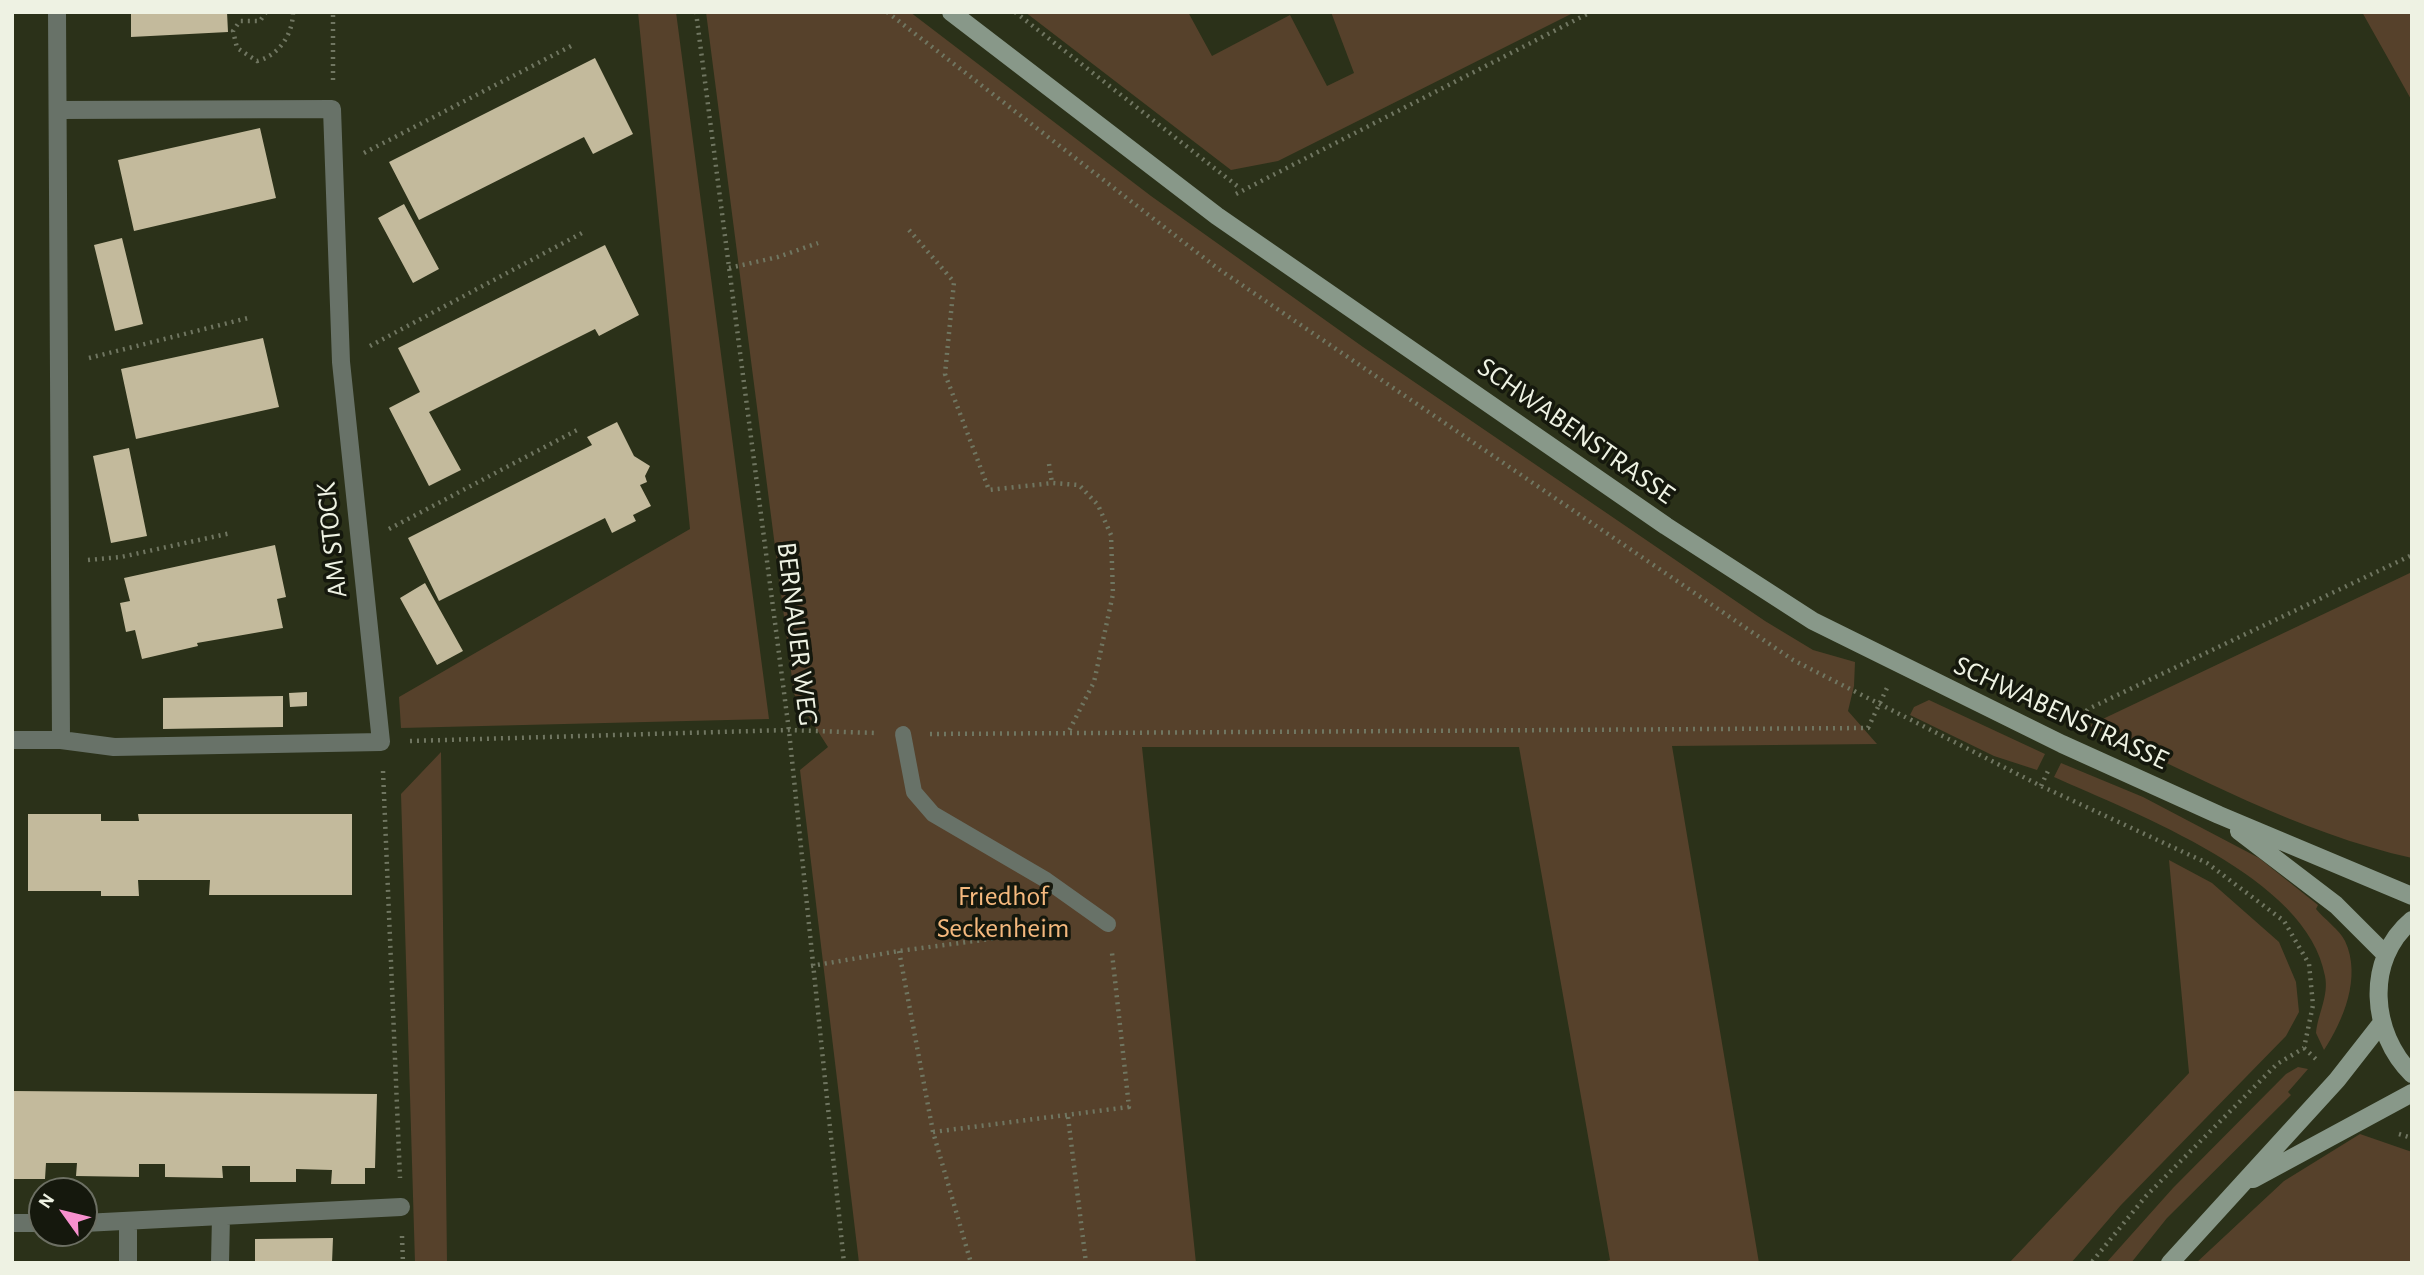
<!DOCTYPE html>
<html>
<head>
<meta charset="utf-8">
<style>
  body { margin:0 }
  #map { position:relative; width:2424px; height:1275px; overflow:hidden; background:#2b3119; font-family:"Alegreya Sans",sans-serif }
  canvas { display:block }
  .frame { position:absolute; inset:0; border:14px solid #eef2e3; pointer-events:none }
  .north { position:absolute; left:28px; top:1177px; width:70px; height:70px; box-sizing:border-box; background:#15180d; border:2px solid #6c6f63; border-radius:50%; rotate:304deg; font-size:19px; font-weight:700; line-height:28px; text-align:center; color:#eef2e3 }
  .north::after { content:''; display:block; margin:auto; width:24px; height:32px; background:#f790ce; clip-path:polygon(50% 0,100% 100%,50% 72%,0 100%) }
</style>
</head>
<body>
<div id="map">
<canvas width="2424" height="1275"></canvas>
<div class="frame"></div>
<div class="north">N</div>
</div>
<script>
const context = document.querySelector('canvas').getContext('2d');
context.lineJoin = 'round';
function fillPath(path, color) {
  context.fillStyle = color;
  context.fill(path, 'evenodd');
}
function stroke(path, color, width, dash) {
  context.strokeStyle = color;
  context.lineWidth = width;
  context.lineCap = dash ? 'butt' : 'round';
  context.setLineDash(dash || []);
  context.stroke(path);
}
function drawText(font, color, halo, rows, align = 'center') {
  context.font = font + ' "Alegreya Sans",sans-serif';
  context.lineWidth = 7;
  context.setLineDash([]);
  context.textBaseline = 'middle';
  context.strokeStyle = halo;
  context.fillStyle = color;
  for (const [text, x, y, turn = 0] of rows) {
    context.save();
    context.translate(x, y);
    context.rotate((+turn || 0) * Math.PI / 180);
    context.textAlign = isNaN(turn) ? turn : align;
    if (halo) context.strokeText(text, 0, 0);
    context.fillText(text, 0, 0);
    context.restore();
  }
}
fillPath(new Path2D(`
  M638 12H676L769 719 401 728 399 697 690 529Z
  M706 12H910L1151 196 1363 347 1765 621 1813 650 1855 662 1854 686 1848 711 1877 744 1672 746 1759 1263H1600L1610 1260 1519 747H1142L1196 1263H859L800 770 828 747 794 694Z
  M1025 12H1188L1212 56 1290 15 1327 86 1354 73 1331 12H1575L1278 161 1231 170Z
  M2362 12H2412V101Z
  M2412 572V858C2299 833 2193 774 2088 726Z
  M1929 700 2045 754 2037 770 1994 756 1910 715 1914 707Z
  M441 752 447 1263H415L401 794Z
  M2061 763 2143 797 2259 858 2318 905 2316 909C2324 919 2340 930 2345 941 2362 977 2343 1021 2324 1050L2316 1033C2318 1013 2329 996 2325 976 2308 877 2135 814 2054 777Z
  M2169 860 2212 883 2279 942 2296 982 2299 1012 2286 1036 2121 1205 2071 1263H2009L2189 1073Z
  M2298 1067 2308 1069 2288 1092 2291 1095 2167 1218 2131 1263H2106L2173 1188 2286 1074Z
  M2360 1134 2412 1152V1263H2196L2284 1181Z`), '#56412b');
fillPath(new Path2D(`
  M131 12H227L228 32 131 37Z
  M595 58 633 134 593 154 584 137 419 220 389 162Z
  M260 128 276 198 134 231 118 160Z
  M404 204 439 269 413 283 378 218Z
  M122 238 143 324 115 331 94 245Z
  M605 245 639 315 599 336 595 329 429 412 461 470 429 486 389 408 420 392 398 348Z
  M263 338 279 407 136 439 121 369Z
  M617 422 634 456 650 466 645 476 647 482 640 485 651 506 633 515 636 521 612 533 605 518 439 601 408 538 592 445 587 437Z
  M129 448 147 536 111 543 93 456Z
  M275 545 286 597 277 599 283 628 197 643 198 646 142 659 135 630 126 632 120 603 130 601 124 578Z
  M425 583 463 651 437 665 400 598Z
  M307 692V706L290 707 289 693Z
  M283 696V727L163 729V698Z
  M28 814H101V821H139L138 814H352V895H209L210 880H138L139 896H101V891H28Z
  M12 1091 377 1094 375 1168H365V1184H331L332 1170 296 1169V1182H250V1166H222L223 1178 165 1177V1164H139V1177L76 1176 77 1163H46L45 1179H12Z
  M333 1238 332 1263H255V1239Z`), '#c3ba9c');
stroke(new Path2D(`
  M266 12 260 21H240L233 31 237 48 257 61C278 56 293 35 293 12
  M696 12 789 731 844 1263
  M887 12 1217 268 1793 660 2041 786 2207 863 2284 921 2309 964 2313 1005 2304 1048 2277 1064 2146 1196 2091 1263
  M1015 12 1241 189
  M333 80V12
  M364 153 571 46
  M1236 194 1591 12
  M909 230 954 282 945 374 989 490 1052 483 1079 485 1098 505 1111 535 1113 594 1094 682 1069 731
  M729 268 778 257 818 243
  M370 346 582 233
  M89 358 248 318
  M1049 464 1052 483
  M389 529 577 430
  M88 560 121 557 231 533
  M2078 722 2088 709 2412 555
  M930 734 1868 728 1887 688
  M410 741 788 730 876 733
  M383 771 400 1178
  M2041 786 2048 771
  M899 951 933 1132 971 1263
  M811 966 899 951 1066 929
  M2304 1048 2318 1061
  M1068 1117 1086 1263
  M933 1132 1129 1107 1112 953
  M2399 1134 2412 1138
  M402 1236 403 1263`), '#707661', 4.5, [2, 5]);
stroke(new Path2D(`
  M903 734 914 792 933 814 1046 880 1108 924`), '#687268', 16);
stroke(new Path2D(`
  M57 12 61 740
  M12 740H61L114 747 381 742 341 362 332 109 58 110
  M221 1216 401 1207
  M12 1223H42
  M84 1223 221 1216 220 1263
  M128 1263V1222`), '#687268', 18);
stroke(new Path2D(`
  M951 12 1217 216 1666 526 1813 621 2062 744 2219 815 2412 896
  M2239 831 2336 905 2386 955
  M2412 920C2364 960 2371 1034 2412 1074
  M2253 1179 2412 1093
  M2170 1263 2337 1080 2380 1025`), '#889889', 18);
drawText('28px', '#eef2e3', '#15180d', [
  ["SCHWABENSTRASSE",1576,431,35],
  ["AM STOCK",332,540,-96],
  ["BERNAUER WEG",797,634,83],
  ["SCHWABENSTRASSE",2061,713,25]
]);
drawText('28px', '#f5b97e', '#15180d', [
  ["Friedhof",1003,897],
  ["Seckenheim",1003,929]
]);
</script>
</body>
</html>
